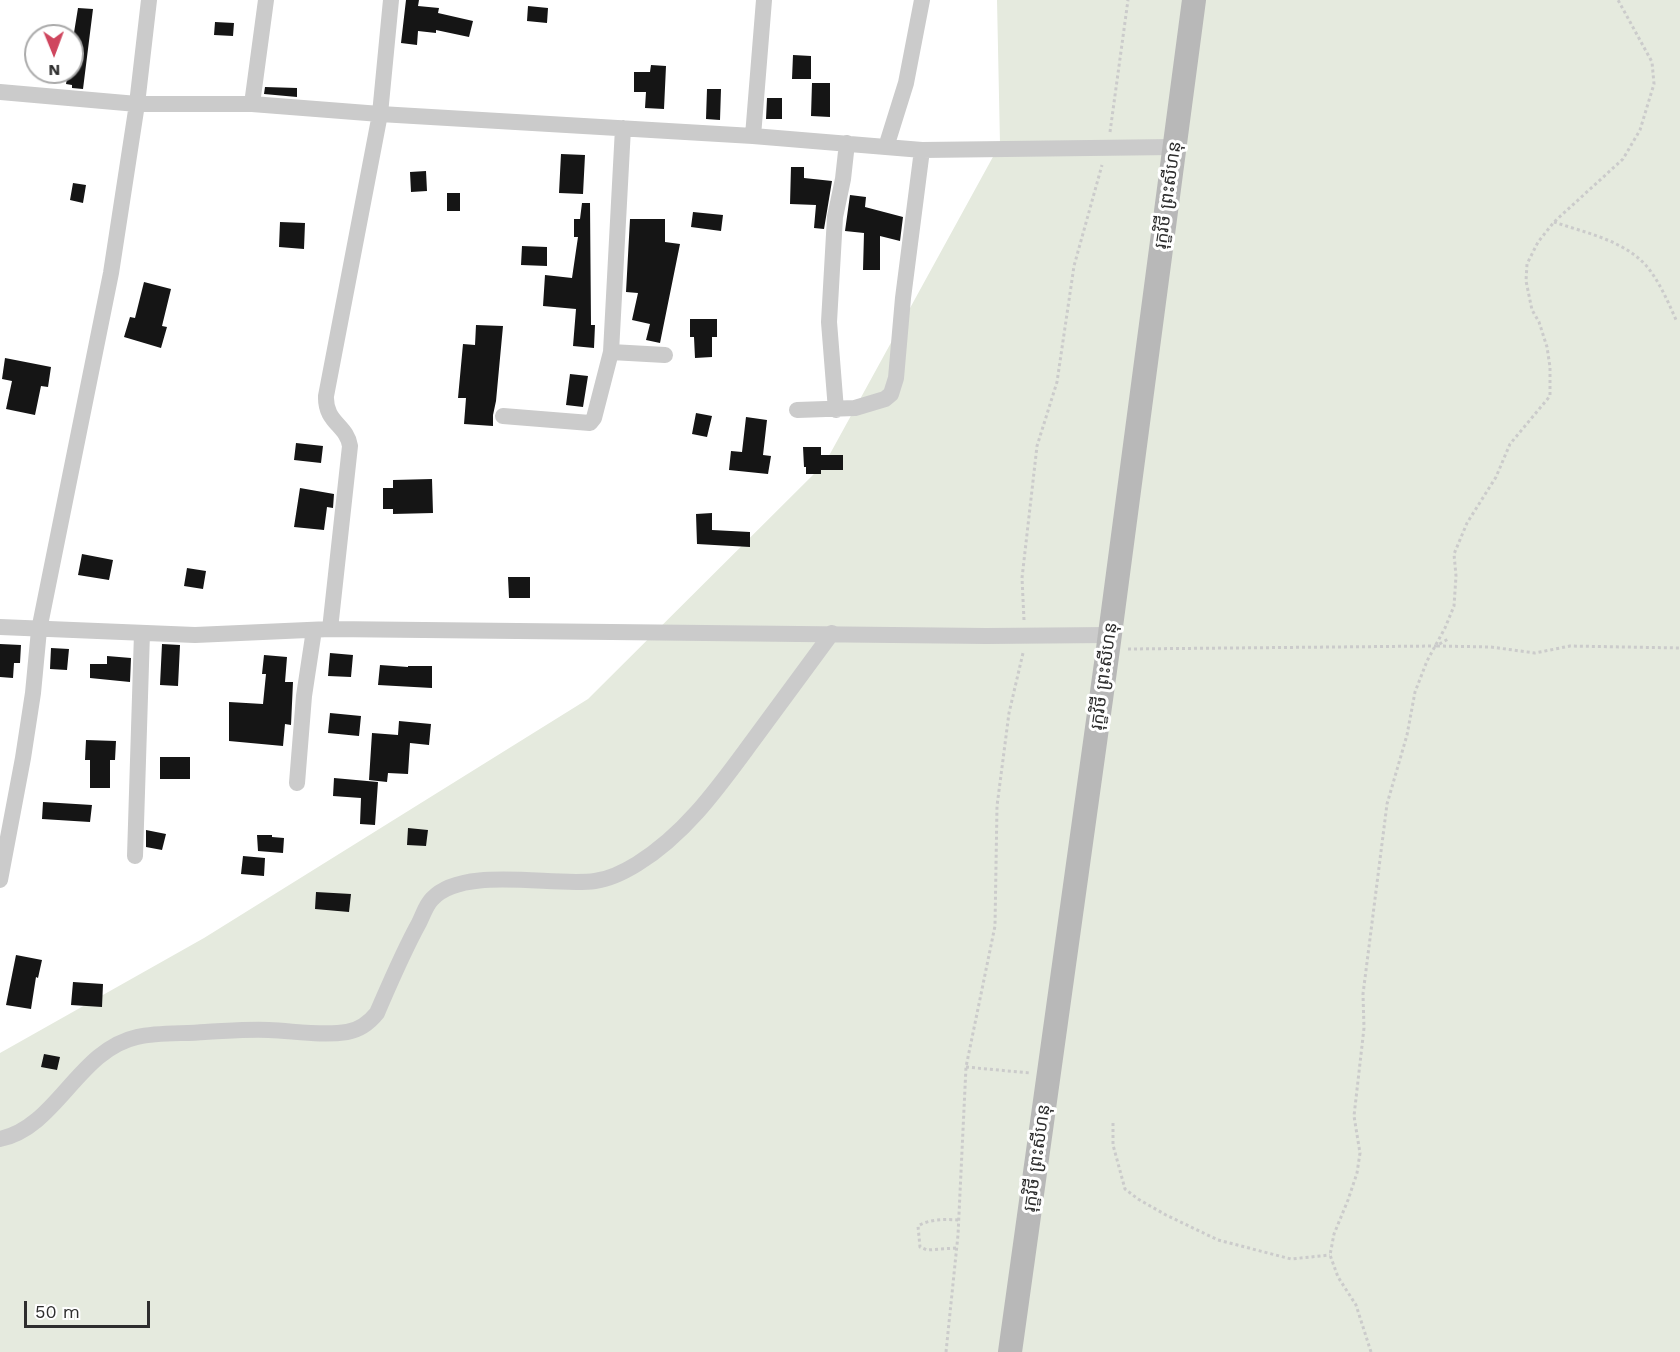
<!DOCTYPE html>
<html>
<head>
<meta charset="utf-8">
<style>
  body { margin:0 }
  #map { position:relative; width:1680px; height:1352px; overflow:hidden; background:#fff; font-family:"Work Sans",sans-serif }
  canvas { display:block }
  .north { position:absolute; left:24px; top:24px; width:60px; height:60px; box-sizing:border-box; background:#fff; border:2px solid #ababab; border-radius:50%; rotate:179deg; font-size:16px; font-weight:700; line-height:24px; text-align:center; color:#2e2e2e }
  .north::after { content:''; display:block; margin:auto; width:21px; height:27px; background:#cf465e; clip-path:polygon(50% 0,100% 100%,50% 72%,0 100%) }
  .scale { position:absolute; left:24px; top:1301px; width:126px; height:27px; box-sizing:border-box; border:3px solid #2e2e2e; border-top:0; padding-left:8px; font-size:18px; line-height:21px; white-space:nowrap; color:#2e2e2e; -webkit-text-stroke:4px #fff; paint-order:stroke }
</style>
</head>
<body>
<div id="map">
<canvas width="1680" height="1352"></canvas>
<div class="north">N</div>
<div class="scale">50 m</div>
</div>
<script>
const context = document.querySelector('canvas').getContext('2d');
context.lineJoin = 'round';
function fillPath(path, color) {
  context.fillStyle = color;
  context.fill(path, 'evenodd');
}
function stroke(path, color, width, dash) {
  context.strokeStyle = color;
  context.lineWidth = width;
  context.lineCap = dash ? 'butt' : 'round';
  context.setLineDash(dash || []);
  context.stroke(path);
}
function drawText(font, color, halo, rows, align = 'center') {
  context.font = font + ' "Work Sans","Noto Sans Khmer",sans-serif';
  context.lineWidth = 6;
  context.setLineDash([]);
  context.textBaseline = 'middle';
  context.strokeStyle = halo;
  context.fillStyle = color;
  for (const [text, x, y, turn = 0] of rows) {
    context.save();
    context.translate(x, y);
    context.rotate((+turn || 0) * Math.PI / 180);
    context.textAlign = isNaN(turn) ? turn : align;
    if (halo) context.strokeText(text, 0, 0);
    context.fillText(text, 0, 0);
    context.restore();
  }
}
fillPath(new Path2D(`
  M997 0H1680V1352H0V1053L204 938 588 699 825 463 1000 144Z`), '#e5eade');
fillPath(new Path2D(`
  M406 0H419L418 6 439 8 438 13 473 21 469 37 436 30V33L418 31 417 45 401 43Z
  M528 6 548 8 547 23 527 21Z
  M78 8 93 9 83 89 72 88V85L66 84 68 72H72V45Z
  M215 22 234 23 233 36 214 35Z
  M793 55 811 56V79H792Z
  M651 65 666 66 664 109 645 108 646 92H634V72H650Z
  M812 83H830V117L811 116Z
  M265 87 297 88V97L264 94Z
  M707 89H721L720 120 706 119Z
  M767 98H782V119H766Z
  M561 154 585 155 583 194 559 193Z
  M791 167H804V178L832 181 824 229 814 228 816 205 790 204Z
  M426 171 427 191 411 192 410 172Z
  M73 183 86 185 83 203 70 200Z
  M447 193H460V211H447Z
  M850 195 866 197 865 207 903 217 900 241 880 236V270H863L864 233 845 231Z
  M582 203H590L591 325H595L594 348 573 346 576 309 543 306 545 275 572 278 578 237H574V219H580Z
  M693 212 723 215 721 231 691 227Z
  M630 219H665V242L680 244 660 343 646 340 650 324 632 320 638 293 626 292Z
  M280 222 305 223 304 249 279 247Z
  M522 246 547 247V266L521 265Z
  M144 282 171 289 162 326 167 327 161 348 124 337 130 317 135 318Z
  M690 319H717V337H712V357L695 358 694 337H690Z
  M476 325 503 326 496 401 493 415V426L464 424 466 398H458L463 344 475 345Z
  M5 358 51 367 48 387 41 386 35 415 6 409 12 381 2 379Z
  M570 374 588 376 583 407 566 405Z
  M696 413 712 416 707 437 692 434Z
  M746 417 767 420 763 455 771 456 768 474 729 470 731 451 742 452Z
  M296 443 323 446 321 463 294 460Z
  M803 447H821V455H843V470H821V474H806V467H804Z
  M432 479 433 513 393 514V509H383V488H393V480Z
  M300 488 334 494 333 508 327 507 324 530 294 527Z
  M712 513V530L750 532V547L697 544 696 514Z
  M82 554 113 560 109 580 78 575Z
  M187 568 206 571 203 589 184 586Z
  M508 577H530V598H509Z
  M0 644 21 645 20 663H14L13 678 0 677Z
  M162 644 180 645 178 686 160 685Z
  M51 648 69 649 67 670 50 669Z
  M330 653 353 655 351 677 328 676Z
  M264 655 287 657 285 682H293L291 725 285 724 283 746 229 741V702L263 704 266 674H262Z
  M107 656 131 658 130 682 90 678V664H107Z
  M380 665 408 667V666H432V688L378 685Z
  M330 713 361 716 359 736 328 733Z
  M399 721 431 724 429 745 410 743 408 774 388 773 387 782 369 780 372 733 398 735Z
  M86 740 116 741 115 760H110V788H90V760H85Z
  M160 757H190V779H160Z
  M334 778 378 782 375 825 360 824 361 798 333 796Z
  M43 802 92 805 90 822 42 819Z
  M408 828 428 830 426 846 407 845Z
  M146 830 166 834 162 850 146 847Z
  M257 835H272V837L284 838 283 853 258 851Z
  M243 856 265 858 264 876 241 874Z
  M316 892 351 894 349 912 315 909Z
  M16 955 42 960 38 978 36 977 31 1009 6 1005Z
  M73 982 103 984 102 1007 71 1005Z
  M44 1054 60 1057 57 1070 41 1067Z`), '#151515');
stroke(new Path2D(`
  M1110 132 1128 0
  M1554 222C1586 233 1627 241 1649 269 1661 285 1669 304 1677 322
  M1024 620 1022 578 1037 446 1057 382 1074 266 1102 165
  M1437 646 1491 647 1535 653 1570 646 1680 648
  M1128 649 1436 646 1448 639
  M966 1067 1030 1073
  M1113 1123V1145L1125 1189 1138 1199 1166 1215 1218 1240 1291 1259 1330 1255
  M956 1248 927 1250 920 1247 918 1226C929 1219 945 1219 958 1220
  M946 1352 958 1235 966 1067 995 926 997 806 1009 713 1023 653
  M1371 1352 1356 1305 1338 1277 1330 1255 1334 1234 1348 1200 1357 1173 1360 1153 1354 1116 1364 1028 1363 994 1387 804 1407 735 1415 692 1427 661 1445 628 1454 606 1456 576 1454 554 1467 523 1496 477 1510 444 1550 396V367L1547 347 1539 322 1532 310 1526 281 1527 264 1538 242 1554 222 1623 159 1640 130 1654 84 1652 62 1618 0`), '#cbcbcb', 3, [3, 3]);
stroke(new Path2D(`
  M0 92 137 104H252L380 114 753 136 922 150 1174 147
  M252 104 266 0
  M623 128 611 352 665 355
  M753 136 764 0
  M886 147 906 83 922 0
  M797 410 855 408 885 399 891 394 896 378 903 298 922 150
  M836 410 829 322 835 217 843 179 847 143
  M503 416 590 423 594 418 611 352
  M0 627 195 635 330 629 986 636 1110 635
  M330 629 350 446C347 425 325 423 326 396L380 114 391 0
  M297 783 304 696 314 630
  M135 856 142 633
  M0 880 23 758 33 693 39 630 111 273 137 104 149 0
  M0 1139C57 1127 78 1050 137 1037 159 1032 183 1034 205 1032 227 1031 248 1029 269 1030 294 1031 322 1036 347 1032 359 1030 369 1023 377 1013 390 983 403 952 419 923 423 915 426 905 432 899 463 865 553 887 595 881 611 879 624 872 637 864 687 833 720 785 754 739 780 704 806 668 832 633`), '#cbcbcb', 16);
stroke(new Path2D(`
  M1010 1352 1108 649 1194 0`), '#b8b8b8', 24);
drawText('18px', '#2e2e2e', '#fff', [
  ["រុក្ខវិថី ព្រះសីហនុ",1168,195,-82],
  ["រុក្ខវិថី ព្រះសីហនុ",1104,676,-82],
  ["រុក្ខវិថី ព្រះសីហនុ",1037,1158,-82]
]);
</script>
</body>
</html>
